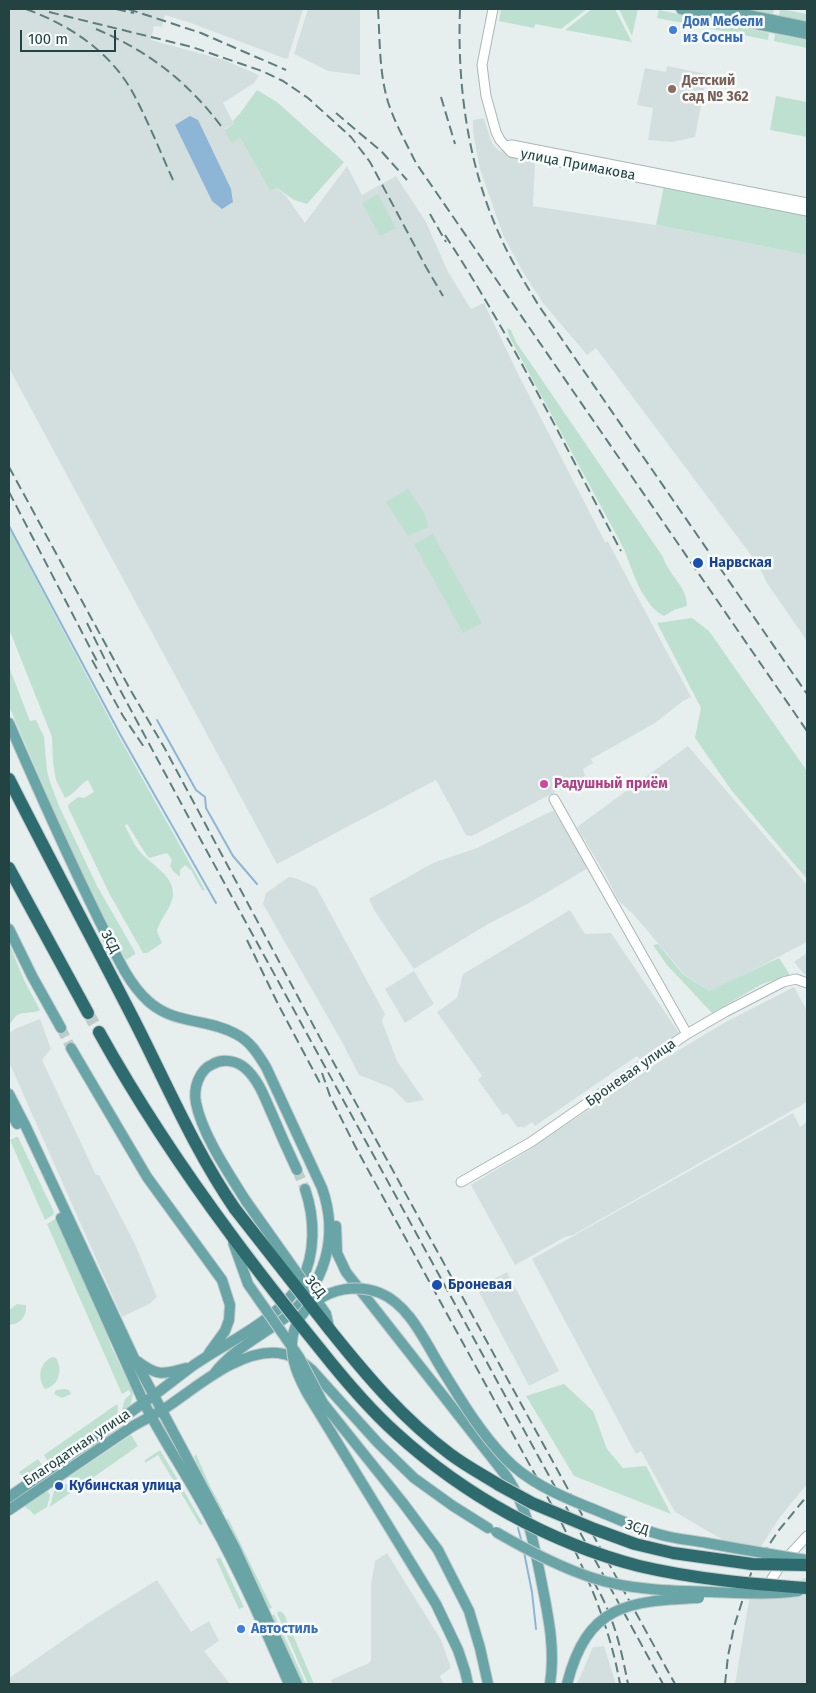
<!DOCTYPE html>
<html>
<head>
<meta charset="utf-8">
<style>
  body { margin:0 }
  #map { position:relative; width:816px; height:1693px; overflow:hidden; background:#e6efed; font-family:"Fira Sans",sans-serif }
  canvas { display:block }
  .frame { position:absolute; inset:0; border:10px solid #234242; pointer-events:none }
  .scale { position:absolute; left:20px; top:30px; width:96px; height:22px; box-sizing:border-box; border:2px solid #234242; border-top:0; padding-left:6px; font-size:15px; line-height:18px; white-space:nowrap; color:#234242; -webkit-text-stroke:4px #f7fbfa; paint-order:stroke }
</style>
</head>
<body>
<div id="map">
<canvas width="816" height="1693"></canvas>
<div class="frame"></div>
<div class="scale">100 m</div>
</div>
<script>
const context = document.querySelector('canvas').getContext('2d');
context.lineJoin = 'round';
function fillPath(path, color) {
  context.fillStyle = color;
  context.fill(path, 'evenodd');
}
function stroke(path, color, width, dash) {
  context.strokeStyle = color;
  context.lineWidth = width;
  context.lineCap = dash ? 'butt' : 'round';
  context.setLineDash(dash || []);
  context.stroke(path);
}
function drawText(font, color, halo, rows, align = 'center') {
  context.font = font + ' "Fira Sans",sans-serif';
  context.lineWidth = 5;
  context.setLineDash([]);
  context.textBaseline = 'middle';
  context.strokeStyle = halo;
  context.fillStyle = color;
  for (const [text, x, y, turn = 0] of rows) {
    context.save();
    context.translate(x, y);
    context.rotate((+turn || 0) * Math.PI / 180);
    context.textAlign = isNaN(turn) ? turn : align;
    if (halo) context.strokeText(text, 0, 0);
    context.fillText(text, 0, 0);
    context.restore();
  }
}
fillPath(new Path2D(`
  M9 9H303L288 58 286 59 191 23 165 15 162 27 154 26 151 40 224 60 259 75 254 83 223 103 234 124 224 129 240 138 270 191 277 188 286 196 305 223 347 166 362 195 396 176 426 222 448 272 471 309 484 303 519 376 605 542H608L691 697 683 701 655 723 591 759 593 763 583 769 585 776 472 836 466 835 436 780 277 864 9 368Z
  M308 9H360V75L328 71 294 54Z
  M667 66 707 74 695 137 672 142 648 140 653 108 637 105 645 68 666 72Z
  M484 118 490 138 494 146 500 151 535 161 533 206 655 225 807 255V641L767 583 757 563 614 372 596 348 587 355 543 303 523 272 503 235 480 169 473 132V120Z
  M688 746 807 885V942L732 981 709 991 684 974 635 916 618 900 605 874 577 827Z
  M554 811 588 868 531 902 488 924 414 969 374 910 369 899 433 863 477 848 550 812Z
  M289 877 298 879 316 887 385 1014 382 1021 397 1061 424 1100 407 1103 392 1088 359 1075 341 1040 263 904 266 893Z
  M570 910 585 934 611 933 679 1033 640 1059 637 1056 535 1126 532 1122 523 1128 522 1126 518 1128 507 1113 503 1115 478 1080 482 1076 437 1012 457 998 463 974Z
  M807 953V975L804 974 794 962Z
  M414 971 434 1004 405 1023 385 989Z
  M794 987 807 1011V1102L573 1235 565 1237 515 1265 471 1185 526 1152 659 1062 724 1023Z
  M40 1019 51 1049 42 1060 96 1175H99L135 1244 157 1297 149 1304 122 1317 9 1062V1033L17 1028Z
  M793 1113 800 1127 807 1122V1484L780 1517 756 1554 730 1544 675 1512 641 1451 636 1454 532 1259Z
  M507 1272 559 1371 529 1386 477 1288Z
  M387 1553 441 1640 451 1668 440 1676 444 1684H332L331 1680 369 1663 371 1660V1585L375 1561Z
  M802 1578H807V1684H735L750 1595 794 1598Z
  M157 1580 191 1632 209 1621 219 1641 204 1651 230 1684H9V1678L91 1621Z
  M604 1646 616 1684H577L593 1647Z`), '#d3dfde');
fillPath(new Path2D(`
  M501 9H587L561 29 535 24 534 28 499 21Z
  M592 9H615L632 42 565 30Z
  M619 9H638L632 36Z
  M742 9H774L773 15Z
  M780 9 807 14V22L779 16Z
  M659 10 769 33 768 40 657 18Z
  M775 34 807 40V48L774 41Z
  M257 90 277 102 344 162 307 204 294 200 277 188 270 191 240 138 232 143 224 130 234 124 233 121 241 112Z
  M776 96 807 102V137L770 130Z
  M664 186 807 215V255L656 225Z
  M378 194 396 228 380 236 362 203Z
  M507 328 511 330 516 342 663 557C668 574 688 588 687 606L674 610 664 616C643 606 632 570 624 549L509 336Z
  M408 489 425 514 428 527 408 536 386 502Z
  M9 528 118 735 205 890H202L191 870 185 865 180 870V877L173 871 170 866 172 860 167 853 149 858C140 847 135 835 127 824L125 826C130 835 134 845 141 853 152 865 175 877 173 895 172 908 160 918 157 931L162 943 147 953H143L109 893 68 807 69 804 78 797 84 798 94 792 88 780C79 785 75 794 65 798L56 780 53 763 52 737 9 629Z
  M433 534 482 623 463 633 414 544Z
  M692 618 709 631 807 771V879L732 791 695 738 701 708 657 623Z
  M9 667 30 721 36 720 44 737 47 771 50 782 59 806 97 886 135 952V954L126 960 73 856 9 706Z
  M9 943 24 980 40 1010C33 1014 22 1011 16 1016 13 1019 11 1023 9 1026Z
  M658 944 683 974 709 991 779 958 790 975 762 984 712 1013 667 965 653 945Z
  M16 1137H18L54 1212 53 1215 45 1220 10 1140Z
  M55 1219 57 1220 101 1317 111 1346 133 1392 131 1404 121 1413 125 1399 131 1394 129 1390 122 1394 47 1224Z
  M17 1304 26 1305C27 1317 20 1324 9 1325V1310Z
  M53 1357 56 1358C63 1370 59 1386 45 1389 37 1378 39 1362 53 1357Z
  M564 1384 593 1411 607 1449 623 1468 646 1466 671 1514 574 1476 526 1396Z
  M65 1389 69 1390 71 1394 62 1398 54 1394 56 1390Z
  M117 1404 118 1407 117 1416 49 1463 44 1455Z
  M131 1435 138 1446 84 1484 69 1481 67 1478Z
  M160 1450 181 1485 178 1488 158 1455 145 1463V1460Z
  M196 1454 209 1484 224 1512 220 1511 206 1486 194 1457Z
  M38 1459 43 1466 24 1480 19 1472Z
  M64 1484 80 1486 50 1507 54 1491Z
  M47 1491 50 1495 47 1507 34 1515 30 1510 26 1508 24 1505Z
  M184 1491 203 1524 200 1525 181 1493Z
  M228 1518 272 1608 268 1609 226 1522Z
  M220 1557 244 1607 239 1609 216 1559Z
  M280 1611 284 1614 314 1684H308L277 1613Z
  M274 1614 306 1684H302L272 1616Z`), '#bee0d1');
fillPath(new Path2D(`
  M190 116 198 120 231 189 233 202 222 209 212 201 175 125Z`), '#8db5d5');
stroke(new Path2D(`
  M9 526 120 734 216 903
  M157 720 196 790 205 797 206 808 233 856 257 884
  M518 1528 522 1543
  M524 1552 532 1592 536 1629`), '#8db5d5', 2);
stroke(new Path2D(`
  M61 1028 71 1048
  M297 1170 305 1189`), '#bfcccb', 10, [10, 5]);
stroke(new Path2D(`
  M88 1013 99 1032`), '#bfcccb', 12, [12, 6]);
const minor = new Path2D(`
  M493 9 482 65 486 96 496 132 500 140 511 152 807 211
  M505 146 512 145 807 203
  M554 799 687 1034
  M461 1182 531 1142 687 1034 725 1012 783 982 796 979 807 983
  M771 1580 782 1563 807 1536`);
const major = new Path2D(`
  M681 9 807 34
  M719 9 807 27
  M9 723C38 790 67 855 99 920 113 947 125 980 148 1001 174 1025 207 1018 236 1034 250 1041 258 1054 266 1067L322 1188C339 1236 326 1285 285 1318 261 1336 232 1350 214 1374
  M9 929 32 976 61 1028
  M71 1048 147 1177 222 1280 230 1305 229 1320 225 1331 209 1353
  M9 1094 26 1127 134 1358 235 1548 297 1684
  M9 1109 17 1124
  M246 1201C229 1174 202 1134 196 1103 193 1088 199 1070 213 1064 223 1058 237 1061 245 1068 259 1080 265 1099 272 1114 280 1133 288 1151 297 1170
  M61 1218 144 1403C165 1444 191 1481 212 1522 241 1574 265 1629 289 1684
  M336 1226 337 1253 346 1272 507 1477C527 1507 533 1540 540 1574 547 1611 556 1646 550 1684
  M137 1361C157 1376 162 1375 186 1368
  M9 1497C56 1465 103 1432 149 1399 164 1388 179 1376 194 1365 227 1342 281 1318 301 1282 316 1254 315 1218 305 1189
  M9 1510 130 1428C143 1420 157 1414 170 1405 199 1385 241 1349 278 1353 291 1354 302 1361 312 1370L378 1443 414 1478 453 1506 488 1528
  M438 1550 469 1611 480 1648 488 1684
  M465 1671 468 1684`);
const highway = new Path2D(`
  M9 779C50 860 93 940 135 1022 167 1085 195 1151 235 1209
  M9 868 88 1013
  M99 1032C139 1104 183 1170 232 1236
  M330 1330C366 1375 403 1419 450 1454 466 1466 483 1475 499 1485`);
stroke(minor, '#a8b8b6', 11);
stroke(major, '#c1caca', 12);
stroke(highway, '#c1caca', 14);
stroke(minor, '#fff', 9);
stroke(major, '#69a4a6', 10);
stroke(highway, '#2e6b6f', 12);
stroke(new Path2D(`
  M26 9C69 25 110 51 133 93 148 121 160 151 173 180
  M116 9 134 13
  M128 9 201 33 286 70
  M378 9C380 40 379 72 388 102 395 123 406 143 416 163L807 731
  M460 9C457 86 468 166 500 236 511 261 525 283 539 306L807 694
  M49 12 192 47 262 71 283 81 308 98 351 137 370 162 426 267 443 296
  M96 29C148 51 187 81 221 126
  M441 97 455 144
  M336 113 382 152 407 180
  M430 214 446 242
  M445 235C511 336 564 444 621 551
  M9 467 131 691 164 747 319 1036 675 1684
  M9 492 99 665
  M87 623 118 686 203 844 663 1684
  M92 660 123 716 146 750
  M247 940 278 1004 321 1085
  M322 1073 330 1096 355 1146 561 1522C587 1574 610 1627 620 1684
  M593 1581C613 1613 621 1648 628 1684
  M725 1684 728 1656 734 1627 752 1570 779 1530 807 1496`), '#5e7d7d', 2, [10, 5]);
const majorBridge = new Path2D(`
  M246 1201 326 1314 329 1327
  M233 1242 248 1284 299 1357 323 1403 403 1503 438 1550
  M496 1532C527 1550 559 1567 593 1578 630 1590 672 1591 711 1592 741 1593 769 1595 799 1591
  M465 1671 458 1650 436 1604 307 1393C299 1378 291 1361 292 1343 294 1301 344 1278 380 1293 410 1305 426 1344 443 1371 461 1400 480 1432 504 1457 526 1481 558 1495 588 1507 611 1516 634 1527 658 1534 674 1539 691 1540 707 1543 740 1549 774 1555 807 1560
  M567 1684C587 1605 627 1601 699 1598`);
const highwayBridge = new Path2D(`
  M235 1209 330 1330
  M232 1236C260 1274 290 1312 320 1349 343 1378 368 1408 396 1433 464 1495 550 1543 639 1566 694 1579 751 1584 807 1588
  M499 1485 532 1503 594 1529 635 1544 673 1553 752 1564 807 1565`);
stroke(majorBridge, '#c1caca', 12, []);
stroke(highwayBridge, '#c1caca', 14, []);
stroke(majorBridge, '#69a4a6', 10);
stroke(highwayBridge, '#2e6b6f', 12);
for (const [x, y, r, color] of [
  [673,30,5,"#3f7fe0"],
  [672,89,5,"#8d6e63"],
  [698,563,6,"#1a4fb4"],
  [544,784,5,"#d1479c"],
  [437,1285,6,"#1a4fb4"],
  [59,1486,5,"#1a4fb4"],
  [241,1629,5,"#3f7fe0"]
]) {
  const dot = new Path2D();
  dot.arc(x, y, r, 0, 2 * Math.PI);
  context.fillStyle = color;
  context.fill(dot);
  stroke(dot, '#f7fbfa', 2);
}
drawText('bold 14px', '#366cbe', '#f7fbfa', [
  ["Дом Мебели",683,22],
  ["из Сосны",683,38],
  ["Автостиль",251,1629]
], 'left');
drawText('bold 14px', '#785e54', '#f7fbfa', [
  ["Детский",682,81],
  ["сад № 362",682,97]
], 'left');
drawText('14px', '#234242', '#f7fbfa', [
  ["улица Примакова",578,165,11],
  ["ЗСД",110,942,62],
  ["Броневая улица",631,1073,-35],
  ["ЗСД",315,1287,51],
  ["Благодатная улица",77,1448,-34],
  ["ЗСД",637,1528,17]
]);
drawText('bold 14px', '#164399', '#f7fbfa', [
  ["Нарвская",709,563],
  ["Броневая",448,1285],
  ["Кубинская улица",69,1486]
], 'left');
drawText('bold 14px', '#b23c85', '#f7fbfa', [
  ["Радушный приём",554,784]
], 'left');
</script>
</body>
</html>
